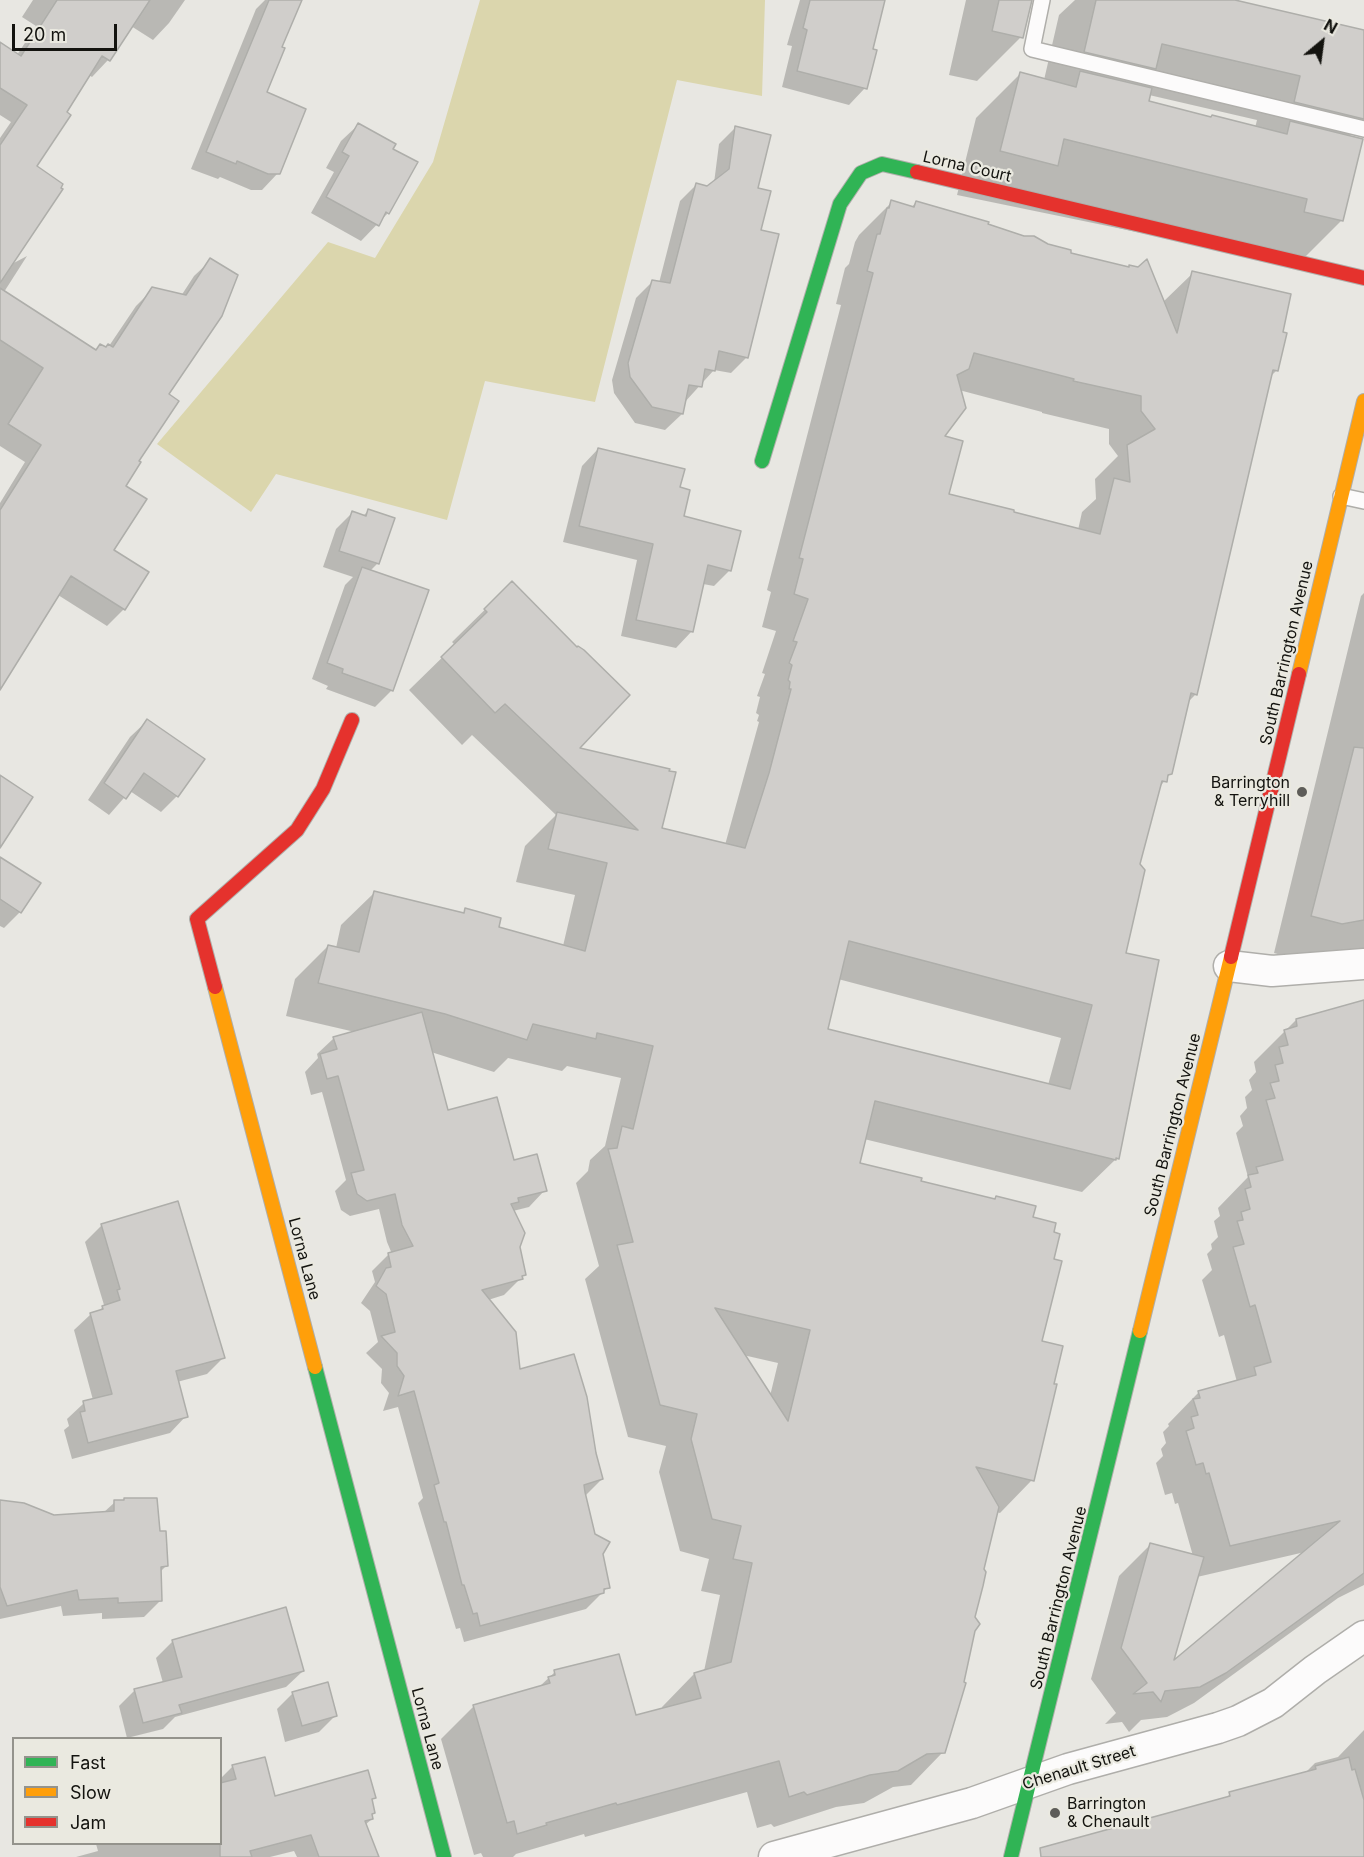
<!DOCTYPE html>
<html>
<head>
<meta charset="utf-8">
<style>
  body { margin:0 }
  #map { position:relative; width:1364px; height:1857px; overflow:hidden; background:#e8e7e2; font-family:Inter,sans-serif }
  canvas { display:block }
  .legend { position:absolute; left:12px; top:1737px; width:210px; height:108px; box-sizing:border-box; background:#eae9e0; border:2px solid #94938c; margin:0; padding:8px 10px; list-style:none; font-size:18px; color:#13130f }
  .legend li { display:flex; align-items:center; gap:12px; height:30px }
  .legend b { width:30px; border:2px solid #94938c }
  .north { position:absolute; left:1292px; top:12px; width:60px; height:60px; -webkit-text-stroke:4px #eae9e0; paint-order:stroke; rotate:29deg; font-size:16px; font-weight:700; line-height:24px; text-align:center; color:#13130f }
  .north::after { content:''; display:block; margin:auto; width:21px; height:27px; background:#13130f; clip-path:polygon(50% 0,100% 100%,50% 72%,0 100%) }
  .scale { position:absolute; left:12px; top:24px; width:105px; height:27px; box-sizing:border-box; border:3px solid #13130f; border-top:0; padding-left:8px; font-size:18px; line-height:21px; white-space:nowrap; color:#13130f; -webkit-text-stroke:4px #eae9e0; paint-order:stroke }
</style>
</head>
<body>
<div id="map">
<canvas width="1364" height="1857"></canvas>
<ul class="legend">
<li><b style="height:8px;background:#30b455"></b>Fast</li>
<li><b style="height:8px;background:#ff9f0a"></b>Slow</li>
<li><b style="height:8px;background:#e5322d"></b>Jam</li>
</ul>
<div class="north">N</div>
<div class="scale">20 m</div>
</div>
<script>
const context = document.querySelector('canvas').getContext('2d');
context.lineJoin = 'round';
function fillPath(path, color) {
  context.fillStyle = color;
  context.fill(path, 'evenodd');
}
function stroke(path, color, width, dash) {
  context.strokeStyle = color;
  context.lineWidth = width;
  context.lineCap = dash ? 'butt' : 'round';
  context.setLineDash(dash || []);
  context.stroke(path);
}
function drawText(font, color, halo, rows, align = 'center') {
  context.font = font + ' Inter,sans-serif';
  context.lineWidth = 4.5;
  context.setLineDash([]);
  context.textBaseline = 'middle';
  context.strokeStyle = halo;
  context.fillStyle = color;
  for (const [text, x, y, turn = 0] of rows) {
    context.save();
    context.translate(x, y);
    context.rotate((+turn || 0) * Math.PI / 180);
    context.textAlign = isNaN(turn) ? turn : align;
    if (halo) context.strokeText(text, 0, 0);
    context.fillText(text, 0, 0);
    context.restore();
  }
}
fillPath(new Path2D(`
  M480 0H765L762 96 677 80 595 402 485 381 447 520 276 474 251 512 157 444 328 242 375 258 433 162Z`), '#dbd6ad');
fillPath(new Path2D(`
  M33 0H185L169 23 153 40 131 26 108 60 92 77 89 75 35 167 10 265 27 256 4 292 95 351 101 345 105 349 109 346 136 306 153 289 181 296 194 276 211 260 167 395 124 486 112 551 124 609 107 626 58 595 0 681V503L25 462 0 446V138L11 122 0 115V52L17 55 36 26 22 17Z
  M265 0H291L280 48 265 93 278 173 262 190H251L220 177 218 179 191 169 256 9Z
  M800 0H884L871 51 865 88 849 105 782 87 792 46 787 45Z
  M966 0H1030L1021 37 977 81 949 75Z
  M1075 0H1228L1364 32V121L1348 137 1341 221 1297 265 957 195 976 118 1020 74 1044 80 1059 15ZM1149 95 1257 120 1255 128 1147 102Z
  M358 125 391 149 388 213 361 241 311 213 334 172 326 168 341 141Z
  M735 128 756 189 759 231 747 357 731 373 714 370 684 403 682 414 665 430 635 423 614 393 612 380 636 298 653 281 659 283 680 201 696 185 708 188 714 183 719 144Z
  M892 202 911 208 916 202 1069 254 1163 302 1193 273 1276 371 1270 377 1196 694 1187 703 1170 774 1159 788 1139 865 1124 954 1117 1158 1082 1192 864 1139 858 1164 919 1182 993 1200 996 1197 1032 1218 1052 1260 1041 1342 1032 1480 1000 1513 996 1512 973 1617V1631L943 1752 911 1785 893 1787 864 1803 836 1807 774 1827 771 1824 757 1828 747 1792 585 1837 584 1834 516 1854 513 1857H483L481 1853 474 1855 441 1739 474 1706 539 1687 555 1672 635 1717 663 1709 662 1707 694 1674 704 1671 720 1595 701 1591 709 1559 680 1551 659 1472 666 1446 628 1437 585 1279 599 1266 576 1183 588 1171 590 1160 605 1146 621 1078 567 1066 562 1071 508 1058 494 1072 431 1052 447 1112 513 1162 545 1190 529 1207 513 1211 525 1274 504 1295 488 1300 518 1371 595 1454 602 1479 585 1496 594 1535 601 1553 608 1587 586 1609 464 1642 460 1628 456 1629 418 1503 423 1498 398 1407 383 1411 389 1393 381 1383 382 1369 366 1353 378 1342 370 1311 361 1303 375 1282 372 1271 388 1255 392 1254 387 1242 379 1209 350 1216 341 1210 335 1191 346 1180 322 1092 311 1095 305 1072 318 1058 317 1054 334 1038 355 1032 286 1016 295 979 328 946 336 948 341 925 374 893 462 914 466 910 497 928 563 946 575 895 516 882 525 846 556 815 472 735 462 745 409 690 455 645 452 642 512 583 577 748 661 829 725 845 759 722 757 721 759 715 756 713 760 697 757 696 765 674 762 673 776 631 762 627 771 592 767 590 841 305 836 304 845 268 849 264 855 242 859 235ZM959 390 1042 412V413L1109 429V444L1118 456 1095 479 1096 499 1082 512 1078 530 947 495 942 437ZM838 979 1061 1038 1048 1085 826 1030ZM743 1355 778 1363 770 1396Z
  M598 449 679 489 682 517 730 570 714 586 703 584 692 631 676 648 621 636 637 560 563 542 582 466Z
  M368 511 378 563 370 571 392 690 375 707 326 689 328 686 312 679 345 585 353 577 323 567 336 529 352 513 363 516Z
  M1364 593V952L1303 961 1274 953 1361 596Z
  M147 721 177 796 161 812 130 791 109 815 88 800 130 737Z
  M0 858 20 912 4 928 0 926Z
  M1364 1001V1585L1338 1598 1194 1703 1167 1717 1141 1720 1129 1732 1122 1722 1105 1724 1116 1713 1091 1679 1119 1576 1150 1545 1193 1556 1178 1503 1175 1504 1172 1493 1165 1495 1156 1463 1163 1456 1161 1449 1166 1443 1163 1432 1169 1426 1168 1424 1199 1392 1237 1382 1224 1335 1219 1337 1202 1280 1212 1270 1207 1254 1212 1249 1211 1244 1218 1237 1214 1221 1220 1216 1218 1208 1248 1177 1236 1133 1243 1126 1240 1116 1247 1108 1245 1097 1252 1090 1249 1080 1256 1072 1254 1062 1296 1020ZM1305 1552 1171 1664 1197 1577Z
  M102 1225 224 1357 207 1374 177 1382 186 1416 170 1433 72 1459 64 1430 69 1426 67 1419 84 1403 93 1400 74 1330 91 1314 99 1312 104 1305 85 1242Z
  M115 1502 159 1533 166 1566 160 1572 161 1600 144 1617 102 1619V1613L63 1616 61 1606 0 1619V1504L53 1516 103 1513Z
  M173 1641 303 1671 286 1687 175 1717 163 1729 127 1738 119 1706 135 1690 163 1683 156 1658Z
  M293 1693 335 1716 319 1732 285 1742 277 1709Z
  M1364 1730V1857H1069L1225 1799 1230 1794 1305 1773 1315 1763 1338 1757Z
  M233 1766 274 1797 374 1798 370 1801 374 1813 371 1816 372 1819 365 1825 377 1857H297L294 1851 270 1857H76L98 1851 96 1844H220V1779Z`), '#0003');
const building = new Path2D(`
  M57 0H150L110 61 102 56 67 112 71 115 37 166 63 184 61 188 63 189 0 283V145L27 105 0 88V42L21 56Z
  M269 0H302L282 47 285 48 267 92 306 109 280 174H268L237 161 236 164 206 152Z
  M810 0H885L873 49 877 50 867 89 797 71 807 30 803 28Z
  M999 0H1032L1023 38 992 31Z
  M1096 0H1235L1364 30V119L1294 102 1300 76 1162 44 1156 69 1084 52Z
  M1080 71 1152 88 1149 101 1211 117 1212 115 1287 134 1290 121 1363 139 1343 221 1304 212 1307 199 1064 139 1058 166 1000 151 1020 72 1076 87Z
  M358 123 396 144 393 149 418 162 389 214 386 212 379 226 326 197 349 156 342 152Z
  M735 126 771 135 758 188 771 191 761 230 779 234 748 358 719 351 715 371 705 369 702 387 689 385 683 414 652 407 630 377 628 363 652 280 670 283 696 183 707 186 729 169Z
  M891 200 914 207 916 201 989 222 988 224 1024 236H1034L1048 244 1071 250V253L1129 267V265L1138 267 1147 259 1177 333 1192 271 1291 294 1283 332 1287 333 1278 371 1273 370 1197 695 1191 693 1172 774 1168 775 1167 782 1162 781 1140 864 1145 870 1126 953 1159 960 1119 1159 1116 1158V1160L875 1101 860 1163 922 1178 921 1181 995 1199 996 1196 1036 1206 1033 1217 1056 1223 1054 1232 1060 1234 1054 1259 1062 1261 1042 1341 1063 1346 1054 1384H1057L1034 1481 976 1467 999 1507 984 1569 986 1572 983 1586 975 1617 980 1624 975 1631 964 1682 966 1683 945 1753 927 1754 898 1771 870 1775 807 1795 804 1792 789 1797 779 1761 617 1805 616 1803 546 1823 547 1825 517 1834 514 1821 507 1823 473 1705 550 1683 548 1677 555 1675 554 1670 619 1654 636 1715 701 1698 694 1673 731 1662 752 1563 733 1559 741 1526 712 1519 691 1439 697 1414 660 1405 617 1245 633 1242 608 1149 617 1148 622 1126 633 1129 653 1046 597 1033 596 1039 533 1024 527 1040 445 1014 318 983 328 945 359 952 374 891 464 913 465 908 501 918 499 927 585 951 607 863 548 849 557 812 638 830 505 704 495 713 441 657 487 612 484 609 512 581 577 647 578 646 584 650 630 695 580 748 670 769 669 771 676 772 662 828 745 848 769 773 791 689H789L790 682 788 680 792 665 789 663 797 642 793 641 808 599 794 594 803 559 799 558 873 273 867 271 877 234H880L887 208H889ZM974 353 1074 379 1073 381 1141 396V411L1155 429 1127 445 1130 482 1114 478 1100 534 1014 512V510L949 494 963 441 945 436 966 408 957 375 969 369ZM849 941 1092 1005 1070 1089 828 1029ZM715 1308 810 1330 788 1421Z
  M210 258 238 275 222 316 169 394 179 401 139 461 141 462 126 486 147 499 114 550 149 572 125 610 71 576 0 690V510L41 445 8 424 43 368 0 340V288L96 350 100 344 106 347 108 344 113 347 152 287 186 295Z
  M598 448 685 469 680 487 690 490 684 516 741 531 731 571 708 565 693 632 636 620 653 544 579 526Z
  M368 509 395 518 379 564 339 551 352 511 366 516Z
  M362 567 429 590 393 691 342 673 343 669 327 663Z
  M147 719 205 759 178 797 144 773 126 799 104 783Z
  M1354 747 1364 748V920L1342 924 1311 916Z
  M0 775 33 797 0 848Z
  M0 857 41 883 21 913 0 899Z
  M1364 1000V1573L1226 1673 1200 1687 1165 1691 1161 1702 1153 1692 1133 1694 1147 1683 1121 1648 1150 1543 1204 1557 1174 1660 1340 1521 1230 1546 1209 1473 1206 1474 1203 1463 1196 1465 1186 1431 1194 1428 1191 1417 1198 1415 1193 1399 1200 1398 1198 1391 1256 1375 1254 1367 1271 1362 1255 1305 1250 1307 1233 1247 1244 1244 1237 1221 1243 1220 1241 1212 1250 1209 1245 1189 1251 1187 1248 1175 1258 1173 1256 1167 1283 1160 1266 1100 1275 1098 1270 1083 1279 1081 1275 1065 1283 1063 1279 1047 1288 1045 1284 1030 1297 1026 1296 1019Z
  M422 1012 448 1110 497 1097 514 1160 537 1154 547 1191 518 1198 519 1202 511 1204 525 1233 520 1247 526 1275 522 1276 523 1279 482 1290 516 1332 520 1369 574 1354 587 1397 596 1453 603 1479 584 1485 585 1492 595 1534 610 1542 603 1554 610 1588 604 1589V1593L480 1626 477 1613 473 1614 464 1585H462L446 1522H444L434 1485 439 1483 414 1391 398 1396 404 1376 397 1366V1353L381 1336 395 1332 386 1294 376 1286 386 1268 391 1267 388 1253 413 1246 402 1225 395 1194 367 1201 357 1194 351 1173 364 1170 338 1076 327 1079 320 1054 337 1049 333 1037Z
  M178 1201 225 1358 176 1371 188 1417 88 1443 80 1412 85 1411 83 1401 112 1394 90 1313 103 1309 102 1306 120 1300 117 1290 120 1289 101 1224Z
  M124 1498H157L160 1531H166L168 1566 161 1567 162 1601 118 1603V1598L79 1600 77 1590 7 1606 0 1587V1500L24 1503 54 1515 114 1511V1500H124Z
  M286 1607 304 1671 179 1705 182 1713 143 1723 134 1689 182 1677 172 1640Z
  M328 1682 337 1716 302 1726 292 1692Z
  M265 1757 275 1796 368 1770 376 1798 372 1799 375 1813 372 1814 373 1819 365 1821 379 1857H319L311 1835 250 1851 252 1857H220V1783L236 1779 232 1765Z
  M1349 1757 1352 1770 1355 1769 1364 1800V1857H1041L1040 1848 1230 1796 1229 1792 1316 1769 1315 1766Z`);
fillPath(building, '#d0cecb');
stroke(building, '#aeaeaa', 1.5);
const lane = new Path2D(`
  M1042 0 1032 49 1364 129
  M1341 496 1364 501`);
const street = new Path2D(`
  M1229 966 1272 971 1364 964
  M774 1857 972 1803 1068 1769 1218 1728 1238 1721 1273 1703 1315 1670 1364 1636`);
const fast = new Path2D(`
  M762 461 840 204 861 173 882 164 917 172
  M315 1367 444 1857
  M1011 1857 1140 1331`);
const slow = new Path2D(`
  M1299 674 1364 401
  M215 987 315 1367
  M1140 1331 1231 957`);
const jam = new Path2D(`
  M917 172 1364 278
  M1231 957 1299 674
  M215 987 197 919 297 830 323 789 352 720`);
stroke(lane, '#afaeaa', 18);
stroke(street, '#afaeaa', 33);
stroke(fast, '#afaeaa', 16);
stroke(slow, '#afaeaa', 16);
stroke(jam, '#afaeaa', 16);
stroke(lane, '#fcfbfb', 15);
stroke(street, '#fcfbfb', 30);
stroke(fast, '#30b455', 14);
stroke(slow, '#ff9f0a', 14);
stroke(jam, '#e5322d', 14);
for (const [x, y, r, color] of [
  [1302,792,6,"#5e5d59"],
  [1055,1813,6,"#5e5d59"]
]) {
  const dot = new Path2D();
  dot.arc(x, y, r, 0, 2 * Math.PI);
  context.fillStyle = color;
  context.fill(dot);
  stroke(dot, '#eae9e0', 2);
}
drawText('16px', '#13130f', '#eae9e0', [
  ["Lorna Court",967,167,13],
  ["South Barrington Avenue",1287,653,-77],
  ["South Barrington Avenue",1173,1125,-76],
  ["Lorna Lane",304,1259,75],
  ["South Barrington Avenue",1059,1598,-76],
  ["Lorna Lane",427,1729,75],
  ["Chenault Street",1079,1768,-17]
]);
drawText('16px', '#13130f', '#eae9e0', [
  ["Barrington",1290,783],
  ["& Terryhill",1290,801],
  ["Barrington",1067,1804,"left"],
  ["& Chenault",1067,1822,"left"]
], 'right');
</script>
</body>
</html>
